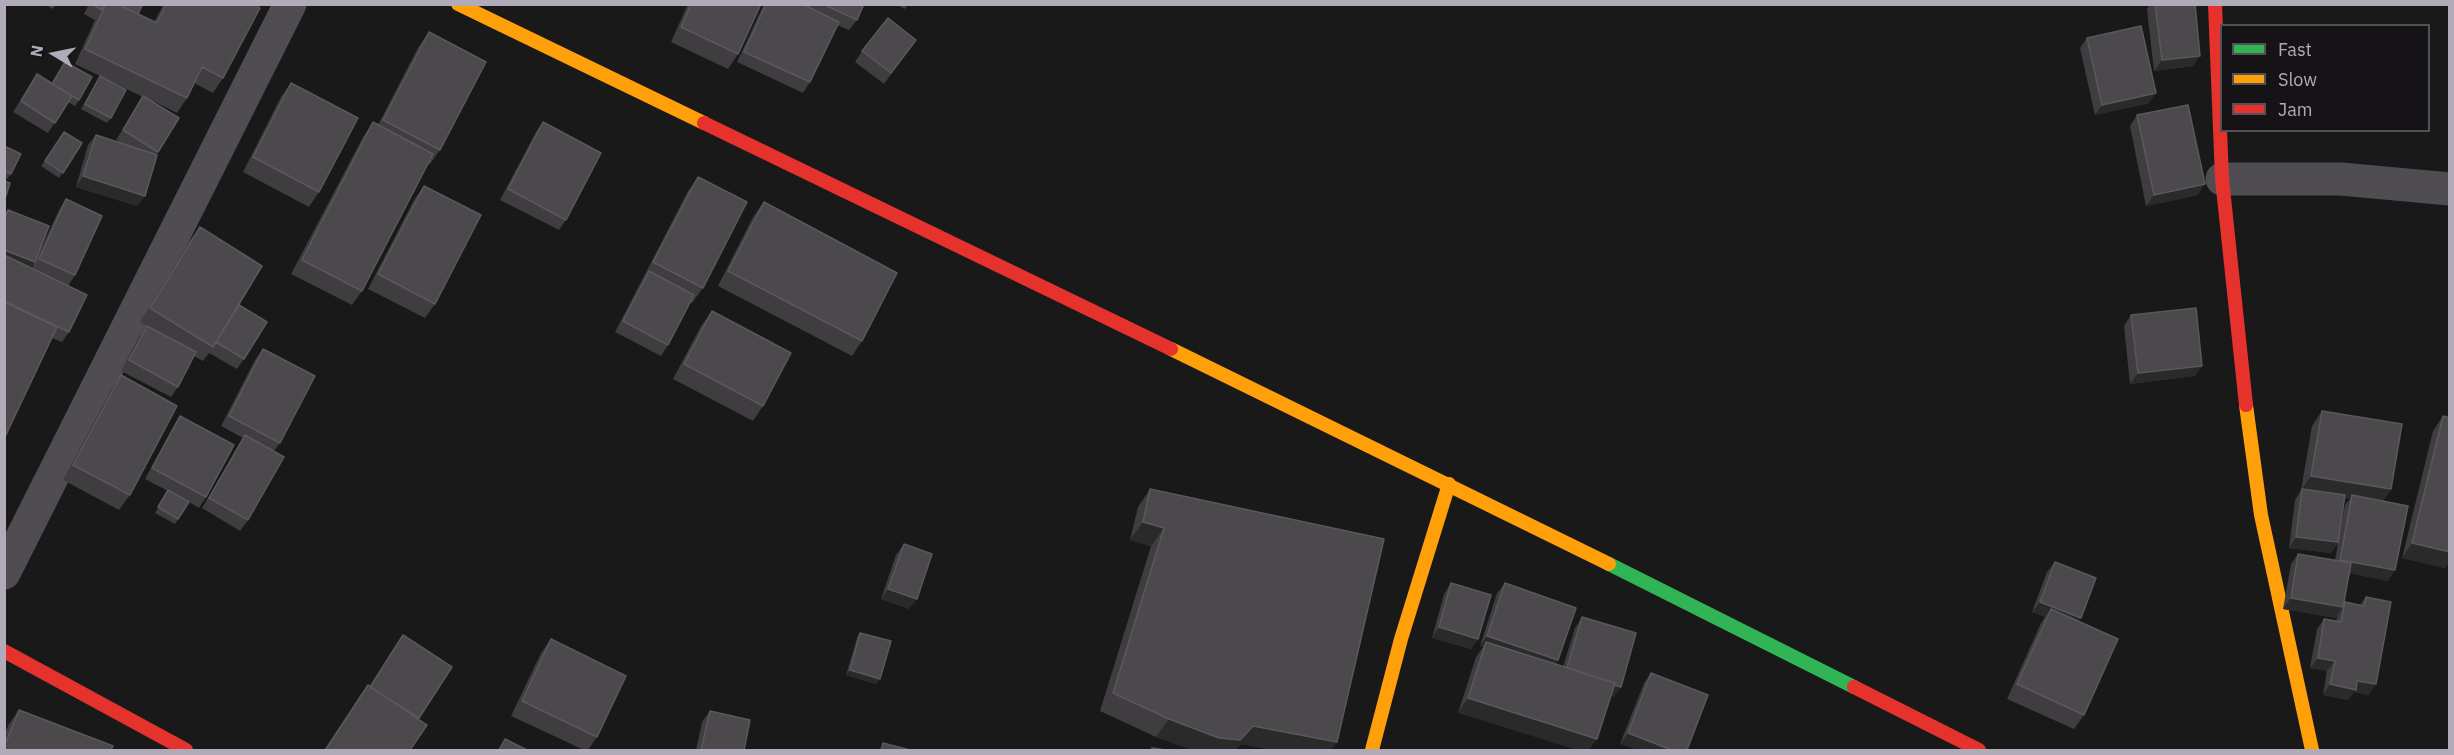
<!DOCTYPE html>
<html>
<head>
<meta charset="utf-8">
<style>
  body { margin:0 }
  #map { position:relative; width:2454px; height:755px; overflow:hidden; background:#191919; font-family:"IBM Plex Sans",sans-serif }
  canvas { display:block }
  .frame { position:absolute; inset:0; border:6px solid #b1abb9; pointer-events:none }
  .legend { position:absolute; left:2220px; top:24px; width:210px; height:108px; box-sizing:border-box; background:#151315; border:2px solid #535057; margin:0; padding:8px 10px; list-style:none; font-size:18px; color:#b1abb9 }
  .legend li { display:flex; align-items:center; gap:12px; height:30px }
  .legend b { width:30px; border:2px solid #535057 }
  .north { position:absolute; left:24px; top:24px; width:60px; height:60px; -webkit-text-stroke:4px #151315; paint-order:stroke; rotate:280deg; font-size:16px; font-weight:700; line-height:24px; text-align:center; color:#b1abb9 }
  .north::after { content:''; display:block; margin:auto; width:21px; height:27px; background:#b1abb9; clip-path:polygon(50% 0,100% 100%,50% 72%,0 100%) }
</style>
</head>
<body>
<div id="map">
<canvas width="2454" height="755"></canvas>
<div class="frame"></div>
<ul class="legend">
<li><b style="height:8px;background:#30b455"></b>Fast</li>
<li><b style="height:8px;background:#ff9f0a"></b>Slow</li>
<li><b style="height:8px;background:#e5322d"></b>Jam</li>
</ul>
<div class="north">N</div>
</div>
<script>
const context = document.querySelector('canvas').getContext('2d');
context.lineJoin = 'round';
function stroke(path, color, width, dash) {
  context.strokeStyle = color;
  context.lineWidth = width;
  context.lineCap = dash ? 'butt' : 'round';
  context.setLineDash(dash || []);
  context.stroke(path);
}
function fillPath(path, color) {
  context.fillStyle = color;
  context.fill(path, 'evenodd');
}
stroke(new Path2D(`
  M2222 179H2341L2450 189
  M4 573 290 4`), '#4f4d52', 33);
stroke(new Path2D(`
  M1609 564 1854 687`), '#30b455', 14);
stroke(new Path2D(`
  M458 4 704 123
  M1171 349 1609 564
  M2246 405 2261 515 2312 750
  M1372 750 1401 639 1449 484`), '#ff9f0a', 14);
stroke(new Path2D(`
  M2215 4 2222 179 2246 405
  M704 123 1171 349
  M4 651 186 750
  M1854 687 1979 750`), '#e5322d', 14);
fillPath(new Path2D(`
  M44 4H56L53 9Z
  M89 4H143L138 14 154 22 164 4H254L223 78 213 93 194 83 187 98 177 113 147 98 179 118 157 154 145 196 137 206 76 187 88 145 96 135 120 143 116 140 143 97 102 77 111 118 107 123 81 109 100 76 75 64 95 20 84 14Z
  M688 4H761L738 54 728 69 671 42Z
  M764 4H864L857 20 849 30 837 25 810 82 803 93 737 62Z
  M895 4H908L905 9Z
  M2150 4H2195L2193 66 2154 71 2147 9Z
  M429 32 440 150 430 164 428 163 362 291 352 305 291 274 363 137 373 122 378 125 419 46Z
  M2087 38 2149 103 2095 115 2080 48Z
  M916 40 884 84 855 62 862 51Z
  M65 62 79 100 75 106 68 102 48 133 13 112 37 74 52 83Z
  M291 83 319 192 309 207 243 172 281 97Z
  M2137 115 2198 195 2146 206 2130 126Z
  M543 122 566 220 559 230 500 200 536 132Z
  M64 132 82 143 59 178 41 166Z
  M4 146 11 174 7 179 4 178Z
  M698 177 703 288 692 303 690 302 668 345 661 356 615 332 688 191Z
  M424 186 435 304 425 318 368 289 414 200Z
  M66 199 75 275 68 286 69 332 62 342 52 338 4 439V216L8 210 35 262 31 267 32 268 59 210Z
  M764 202 862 341 852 356 718 286 753 217Z
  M200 227 237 307 244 359 237 369 209 353 203 361 194 356 178 387 171 397 121 371 139 336 146 326 140 322 189 242Z
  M712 311 763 406 753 421 673 379 701 326Z
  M2131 315 2202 366 2195 376 2130 384 2124 326Z
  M263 349 280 443 274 451 248 520 240 531 202 508 243 438 221 426 255 360Z
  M121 375 130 495 119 510 63 480 111 390Z
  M2322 411 2391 489 2383 501 2395 570 2388 581 2349 573 2343 605 2345 602 2360 605 2366 597 2369 695 2354 692 2348 700 2323 695 2327 671 2310 668 2317 629 2324 619 2336 621 2338 615 2336 618 2283 609 2291 564 2298 554 2335 560 2338 543 2331 553 2289 548 2295 500 2301 490 2312 426ZM2344 498 2350 499 2345 505 2339 536Z
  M180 416 206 497 199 508 189 502 175 524 155 513 168 491 145 479 173 427Z
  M2443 416 2445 568 2402 558 2433 431Z
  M1150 489 1337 742 1331 750H1274L1241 744 1235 750H1193L1156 737 1100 711 1151 546 1130 540 1138 507Z
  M904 544 909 609 881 599 896 555Z
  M2055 562 2079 621 2084 715 2074 729 2007 699 2041 623 2045 617 2032 612 2047 572Z
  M1451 583 1478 639 1471 649 1432 638 1444 594Z
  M1505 583 1558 660 1556 664 1563 667 1575 628 1582 617 1621 687 1613 697 1611 696 1458 713 1476 657 1483 647 1480 646 1497 593Z
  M860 633 880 679 876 684 846 675 857 638Z
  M403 635 452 667 418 719 410 750H324L368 685 370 687Z
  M551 639 597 737 588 750H584L511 716 541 653Z
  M1651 673 1708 695 1620 744 1644 683Z
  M19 710 4 750V735L9 724Z
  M710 711 744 750H696L702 722Z`), '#3f3d3f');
fillPath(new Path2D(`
  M2200 56 2193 66 2154 71 2162 60Z
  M2156 93 2149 103 2095 115 2102 105Z
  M83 176 145 196 137 206 76 187Z
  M2205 184 2198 195 2146 206 2154 195Z
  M4 250 35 262 28 272 4 263Z
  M2202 366 2195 376 2130 384 2138 373Z
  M2311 476 2391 489 2381 504 2352 495 2350 499 2301 490Z
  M1143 522 1164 528 1151 546 1130 540Z
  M2296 537 2338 542 2331 553 2289 548Z
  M2412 543 2450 552V561L2445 568 2402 558Z
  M2340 560 2395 570 2388 581 2333 570Z
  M888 589 917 599 909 609 881 599Z
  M2291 598 2343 607 2336 618 2283 609Z
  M2040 602 2081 618 2074 628 2051 609 2045 617 2032 612Z
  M1439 627 1478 639 1471 649 1432 638Z
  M1487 636 1558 660 1551 671 1486 642 1483 647 1480 646Z
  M2318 658 2335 661 2327 671 2310 668Z
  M850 670 880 679 876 684 846 675Z
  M1566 670 1621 687 1613 697 1559 681Z
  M2357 681 2376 684 2369 695 2354 692 2348 700 2323 695 2330 684Z
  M1468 698 1597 739 1589 750H1577L1458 713Z
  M1169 719 1253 726 1337 742 1331 750H1274L1241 744 1235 750H1193L1156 737Z
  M1628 733 1672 750H1638L1620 744Z`), '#2a2a2a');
const building = new Path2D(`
  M92 4H105L102 10Z
  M106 4H117L157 23 166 4H254L260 8 223 78 202 67 187 98 85 49Z
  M117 4H143L138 14Z
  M691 4H761L738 54 681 27Z
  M766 4H802L839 22 810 82 744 52Z
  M823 4H864L857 20Z
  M2155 4H2195L2200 56 2162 60Z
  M888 18 916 40 891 73 862 51Z
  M2141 26 2156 93 2102 105 2087 38Z
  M429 32 486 62 440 150 383 120Z
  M65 62 92 77 79 100 52 84Z
  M37 74 72 96 55 123 21 101Z
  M100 76 126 90 111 118 85 104Z
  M291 83 358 118 319 192 253 157Z
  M143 96 179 118 158 152 123 130Z
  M2188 105 2205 184 2154 195 2137 115Z
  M373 122 433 154 362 291 302 260Z
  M543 122 601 153 566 220 508 189Z
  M64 132 82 143 63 173 45 161Z
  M96 135 157 155 145 196 83 176Z
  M4 146 21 154 11 174 4 170Z
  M698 177 747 202 703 288 653 262Z
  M4 181 10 183 4 202Z
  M424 186 481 215 435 304 378 274Z
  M66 199 102 216 75 275 39 259Z
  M764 202 897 273 862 341 728 271Z
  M8 210 49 226 35 262 4 250V220Z
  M200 227 262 266 213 347 150 308Z
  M4 255 87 295 69 332 4 301Z
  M649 271 694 295 668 345 623 321Z
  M4 302 57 327 4 439Z
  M239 305 267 322 244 359 216 342Z
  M2196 308 2202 366 2138 373 2131 315Z
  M712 311 791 353 763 406 684 364Z
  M147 326 196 352 178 387 129 360Z
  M263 349 315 376 280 443 229 416Z
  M121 375 177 406 130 495 73 465Z
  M2322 411 2402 424 2391 489 2311 476Z
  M180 416 234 445 206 497 152 468Z
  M2443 416 2450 418V552L2412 543Z
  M245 435 284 457 248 520 209 498Z
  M1150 489 1384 539 1337 742 1253 726 1240 740 1219 738 1169 719 1113 693 1164 528 1143 522Z
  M2302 489 2345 495 2338 542 2296 537Z
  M168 490 189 502 178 519 158 507Z
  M2352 495 2408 506 2395 570 2340 560Z
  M904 544 932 554 917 599 888 589Z
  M2298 554 2351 563 2343 607 2291 598Z
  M2055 562 2096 578 2081 618 2040 602Z
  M1451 583 1491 595 1478 639 1439 627Z
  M1505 583 1576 608 1558 660 1487 636Z
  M2366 597 2391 602 2376 684 2357 681 2356 690 2330 684 2335 661 2318 658 2324 619 2341 622 2345 602 2364 606Z
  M2051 609 2118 639 2084 715 2017 684Z
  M1582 617 1636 633 1621 687 1614 685 1615 683 1567 668Z
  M860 633 891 641 880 679 850 670Z
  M403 635 452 667 419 718 370 687Z
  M551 639 626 676 597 737 522 701Z
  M1486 642 1615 683 1597 739 1468 698Z
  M1651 673 1708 695 1687 750H1672L1628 733Z
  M368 685 427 725 410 750H329L326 749Z
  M19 710 113 746 111 750H4V747Z
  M710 711 750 720 744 750H701Z
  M505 739 527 750H499Z
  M883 743 910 750H881Z
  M1152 748 1166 750H1151Z`);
fillPath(building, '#4b494c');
stroke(building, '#5b585d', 1.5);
</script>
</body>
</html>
